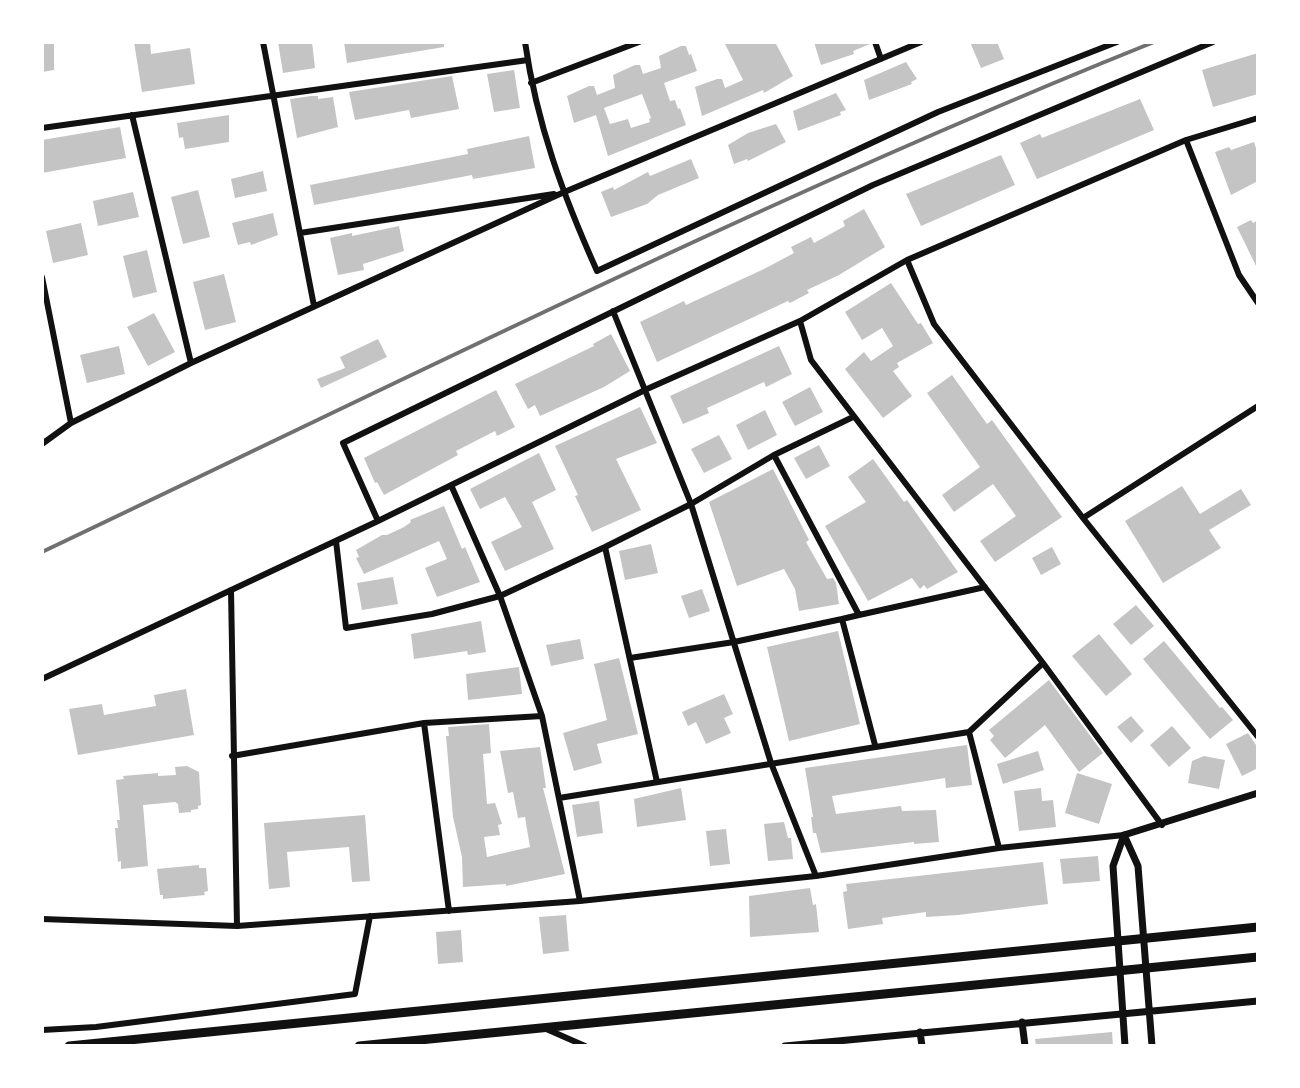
<!DOCTYPE html>
<html>
<head>
<meta charset="utf-8">
<style>
  body { margin:0 }
  #map { position:relative; width:1300px; height:1088px; overflow:hidden; background:#fff; font-family:"Golos Text",sans-serif }
  canvas { display:block }
  .frame { position:absolute; inset:0; border:44px solid #fff; pointer-events:none }
</style>
</head>
<body>
<div id="map">
<canvas width="1300" height="1088"></canvas>
<div class="frame"></div>
</div>
<script>
const context = document.querySelector('canvas').getContext('2d');
context.lineJoin = 'round';
function fillPath(path, color) {
  context.fillStyle = color;
  context.fill(path, 'evenodd');
}
function stroke(path, color, width, dash) {
  context.strokeStyle = color;
  context.lineWidth = width;
  context.lineCap = dash ? 'butt' : 'round';
  context.setLineDash(dash || []);
  context.stroke(path);
}
fillPath(new Path2D(`
  M42 42H54V70L42 72Z
  M134 42H150L151 54 190 48 195 84 142 92Z
  M278 42H312L315 68 283 73Z
  M344 42H444V47L347 63Z
  M724 42H775L793 76 764 93 763 90 702 116 695 87 717 79H722L725 88 743 80Z
  M814 42H870V44L853 51 854 54 821 65Z
  M970 42H997L1004 59 981 68Z
  M681 46H686L689 55 691 54 697 71 664 83 670 101 675 100 678 109 680 108 686 125 608 156 596 115 574 123 567 96 589 86H594L597 95 615 88 613 75 635 65H640L643 74 661 68 659 56ZM642 94 651 118 649 119 650 122 631 128 628 119 610 124 604 108Z
  M1258 53V94L1213 107 1202 70Z
  M906 62 917 79 911 82 912 84 869 100 864 80Z
  M514 70 520 108 494 112 487 74Z
  M452 76 459 109 411 118 409 110 355 120 349 92Z
  M836 93 846 110 840 112 841 115 798 131 793 111Z
  M311 96H318V99L333 97 338 127 297 138 290 99Z
  M1140 99 1154 130 1037 179 1020 143 1040 134 1042 138Z
  M229 115V142L185 149 183 137 179 138 177 123Z
  M776 124 786 142 748 161 747 159 734 164 728 145 748 133Z
  M120 127 126 158 42 173V140Z
  M529 136 535 168 473 179 472 175 314 205 310 185 468 154 467 149Z
  M1254 142 1258 154V181L1231 195 1215 152 1229 147 1231 150Z
  M1001 155 1015 185 921 226 906 194Z
  M691 159 699 178 658 195 647 204 611 217 601 192 613 187 614 190 648 172 650 176Z
  M263 171 267 191 235 198 231 179Z
  M198 190 210 237 183 244 171 197Z
  M133 192 139 217 98 226 93 201Z
  M864 209 885 247 839 275 807 290 809 293 790 303 788 301 657 362 640 322 684 301 686 305 764 269 794 253 791 247 811 237 814 243 845 226 843 221Z
  M273 213 278 235 251 245 250 242 238 245 232 223Z
  M1251 220 1253 223 1258 220V270L1237 227Z
  M81 223 88 255 53 263 46 231Z
  M399 226 404 251 363 264 364 270 338 275 330 238 352 233V236Z
  M147 250 157 292 133 298 123 256Z
  M224 274 236 322 205 330 193 282Z
  M891 283 918 324 921 323 933 343 897 363 899 367 893 371 912 396 883 418 845 369 864 352 871 361 893 346 882 328 862 340 845 312Z
  M154 313 175 352 148 366 127 327Z
  M611 334 630 371 604 387 540 416 535 405 528 409 515 384 594 346 593 344Z
  M378 339 387 357 321 388 317 379 345 368 340 357Z
  M119 346 125 374 87 383 80 355Z
  M779 346 792 374 766 387 764 382 707 408 709 413 683 424 670 396Z
  M952 375 987 424 992 420 1062 517 995 562 980 541 1016 516 993 484 954 512 942 495 980 467 927 393Z
  M810 387 823 412 795 426 782 402Z
  M496 390 515 427 497 436 495 431 456 451 458 455 384 495 377 482 375 483 364 458Z
  M640 407 657 443 616 459 641 510 592 532 575 496 578 495 555 446Z
  M765 410 777 435 748 450 736 425Z
  M719 435 732 459 704 473 691 449Z
  M819 445 830 466 806 479 794 458Z
  M539 453 556 490 532 502 554 549 505 571 491 542 522 527 505 497 480 509 470 489Z
  M873 459 904 502 907 500 958 572 927 589 924 585 920 589 912 578 868 601 825 526 866 502 848 477Z
  M773 469 809 540 806 542 827 579 833 578 836 583 839 604 799 611 795 589 784 569 737 586 709 502Z
  M1182 486 1200 514 1241 489 1251 505 1209 530 1221 548 1163 583 1125 521Z
  M444 506 462 549 465 547 480 582 437 597 425 568 447 559 439 541 364 574 356 558 359 557 356 550 382 535H387L404 527 411 522 410 520Z
  M651 544 658 573 625 580 619 551Z
  M1052 547 1061 564 1041 575 1032 558Z
  M393 577 398 604 362 610 357 583Z
  M702 589 710 611 689 618 681 596Z
  M1136 605 1154 626 1131 645 1113 624Z
  M481 621 486 652 468 655 467 651 414 659 411 634Z
  M838 631 860 724 789 741 767 647Z
  M1099 634 1132 674 1106 696 1072 656Z
  M580 639 584 659 551 666 546 645Z
  M1164 641 1220 708 1222 707 1233 720 1210 739 1143 659Z
  M619 658 638 734 597 744 602 763 574 771 563 733 607 720 594 664Z
  M519 667 522 694 468 700 466 674Z
  M1049 680 1103 753 1079 772 1045 725 1005 758 990 740 994 736 989 730Z
  M186 689 194 735 78 755 69 709 102 704 104 715 156 706 154 695Z
  M724 694 733 714 724 718 731 733 706 744 696 722 688 726 682 712Z
  M1131 716 1144 731 1131 743 1117 727Z
  M489 724 491 753 483 754 487 804 495 803 502 824 498 825 500 835 484 837 487 857 530 847 525 817 518 818 513 792 508 793 500 751 540 747 546 788H543L565 874 506 886V884L463 887 462 857 453 817 446 736H449L448 727Z
  M1172 726 1191 748 1169 767 1150 745Z
  M1248 733 1258 748V768L1242 776 1226 744Z
  M967 745 972 785 946 788 945 778 832 796 836 814 901 806 902 811 936 810 939 842 914 844V842L821 853 816 833H813L811 817H813L805 768Z
  M1038 751 1044 770 1003 784 997 764Z
  M1204 756 1225 760 1219 789 1188 783 1192 761Z
  M187 766 199 772 201 805 198 806V809L191 810V812L179 813 178 804 175 802 143 805 148 866 121 869V861L118 862 115 828H118L117 820H120L116 780 124 779 123 776 158 773V776L176 775 175 767Z
  M1077 773 1112 784 1099 824 1065 813Z
  M681 788 686 820 637 827 634 799Z
  M1041 788 1042 801 1053 800 1056 827 1019 831 1014 791Z
  M599 801 603 833 577 837 572 805Z
  M365 815 370 881 352 882 349 847 287 852 290 887 269 889 264 823Z
  M784 822 788 838H791L793 859 768 861 764 824Z
  M726 829 730 864 710 866 706 831Z
  M1098 856 1100 881 1063 884 1060 859Z
  M1043 862 1048 904 958 915 926 917V912L882 918 883 924 848 929 843 892 847 891 846 884Z
  M199 865V868H206L208 891 204 892 205 895 163 899V895H160L157 869Z
  M810 888 813 905 816 904 819 932 750 937 749 896Z
  M566 915 569 951 543 954 539 917Z
  M461 930 463 962 438 964 436 932Z
  M1112 1032 1113 1046H1036L1035 1039Z`), '#c4c4c4');
stroke(new Path2D(`
  M263 42 314 306
  M525 42C537 125 563 195 597 271L938 112 1117 42
  M875 42 881 59
  M531 83 639 42
  M132 115 191 363
  M42 128 528 60
  M1186 140 1239 275 1258 303
  M300 233 554 194
  M907 260 934 324 1083 518 1258 737
  M42 277 71 423
  M613 311 691 504 771 763 816 876
  M800 321 811 360 1043 663 1162 825
  M42 444 71 423 191 363 562 193 921 42
  M774 455 859 615 842 619 875 745
  M451 485 500 596 542 716 580 901
  M1083 518 1258 406
  M378 521 343 443 873 185 1213 42
  M336 541 346 628 432 614 500 596 605 547 691 504 774 455 853 417
  M605 547 657 782
  M231 590 237 926
  M859 615 985 587
  M630 658 734 642 842 619
  M42 679 378 521 647 389 800 321 907 260 1186 140 1258 118
  M424 723 449 911
  M969 732 999 848
  M232 756 424 723 542 716
  M559 798 969 732 1043 663
  M42 919 237 926 580 901 816 876 999 848 1124 835
  M544 1028 585 1046
  M42 1030 96 1027 355 994 370 916`), '#111', 6);
stroke(new Path2D(`
  M1124 835 1138 866 1152 1046
  M1124 835 1113 866 1125 1046
  M1124 835 1258 793
  M1022 1022 1025 1046
  M920 1032 922 1046
  M785 1046 1258 1001`), '#111', 7);
stroke(new Path2D(`
  M69 1046 1258 927
  M359 1046 1258 957`), '#111', 9);
stroke(new Path2D(`
  M42 552C410 377 775 194 1154 42`), '#707070', 4);
</script>
</body>
</html>
